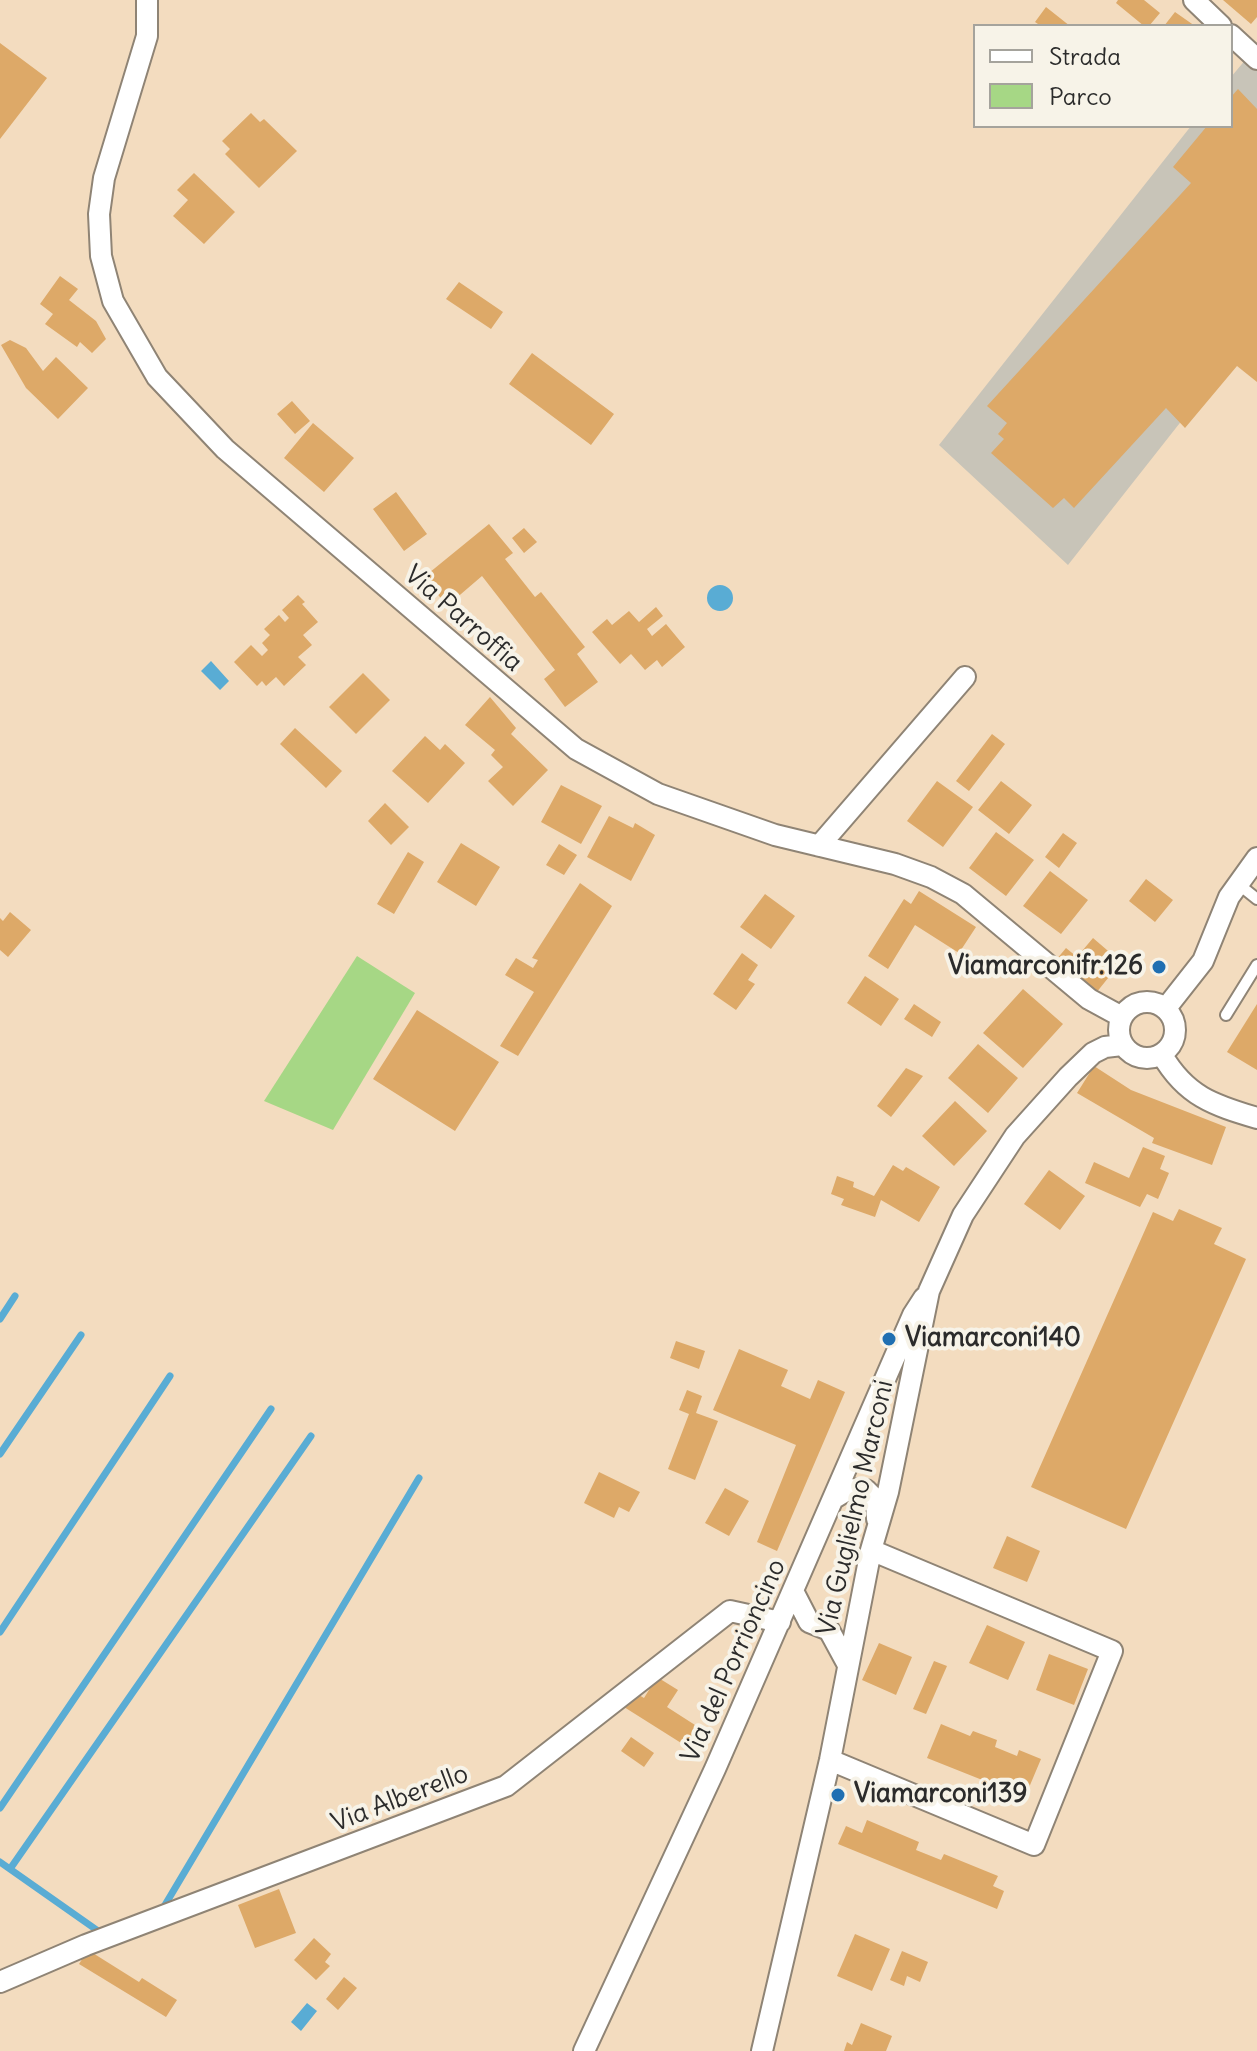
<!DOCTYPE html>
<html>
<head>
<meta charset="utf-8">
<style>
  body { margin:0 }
  #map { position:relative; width:1257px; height:2051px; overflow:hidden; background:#f3dcbf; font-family:Delius,sans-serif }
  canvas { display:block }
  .legend { position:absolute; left:973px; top:24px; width:260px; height:104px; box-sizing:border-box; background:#f7f3e8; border:2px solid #a5a39c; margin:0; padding:10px 14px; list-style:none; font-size:24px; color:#2b2b2b }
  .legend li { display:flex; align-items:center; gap:16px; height:40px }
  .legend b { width:40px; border:2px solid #a5a39c }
</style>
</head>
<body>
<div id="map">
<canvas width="1257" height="2051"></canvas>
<ul class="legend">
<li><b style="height:10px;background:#fff"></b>Strada</li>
<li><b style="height:22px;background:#a6d785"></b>Parco</li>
</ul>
</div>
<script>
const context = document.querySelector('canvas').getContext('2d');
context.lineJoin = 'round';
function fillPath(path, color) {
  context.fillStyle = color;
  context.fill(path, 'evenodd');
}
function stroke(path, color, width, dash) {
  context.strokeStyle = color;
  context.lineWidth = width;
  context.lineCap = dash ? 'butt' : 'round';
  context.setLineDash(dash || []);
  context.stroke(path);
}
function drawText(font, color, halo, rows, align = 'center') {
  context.font = font + ' Delius,sans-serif';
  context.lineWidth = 8;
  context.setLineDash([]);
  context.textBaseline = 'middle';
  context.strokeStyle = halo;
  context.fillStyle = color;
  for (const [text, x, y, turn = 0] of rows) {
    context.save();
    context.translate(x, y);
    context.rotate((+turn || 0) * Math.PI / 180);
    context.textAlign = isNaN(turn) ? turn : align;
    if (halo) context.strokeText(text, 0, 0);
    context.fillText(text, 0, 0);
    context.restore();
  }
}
fillPath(new Path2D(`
  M1252 52 1257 55V325L1068 565 939 445 1191 126H1231V77Z`), '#c8c4b8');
fillPath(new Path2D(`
  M357 956 415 993 333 1130 264 1101Z`), '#a6d785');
fillPath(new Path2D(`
  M707 598a13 13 0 1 1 26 0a13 13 0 1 1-26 0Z
  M211 661 229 681 220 690 201 671Z
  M307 2003 317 2011 301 2031 291 2022Z`), '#59acd4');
stroke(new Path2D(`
  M0 1319 15 1296
  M0 1454 81 1335
  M0 1632 170 1376
  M0 1808 271 1409
  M0 1862 101 1933
  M10 1869 311 1436
  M162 1910 419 1478`), '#59acd4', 7);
fillPath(new Path2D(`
  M1118 0H1144L1160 13 1149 26H1144L1116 3Z
  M1223 0H1257V17L1251 24Z
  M1046 7 1070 26H1041L1035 22Z
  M1175 12 1195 26H1164Z
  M0 43 47 78 0 139Z
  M1238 89 1257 109V382L1237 366 1185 428 1166 408 1074 508 1064 498 1053 508 991 453 1004 439 998 434 1007 423 987 406 1191 183 1173 167 1207 126H1231V97Z
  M251 113 260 122 264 119 297 151 259 188 225 154 230 149 222 141Z
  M194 173 235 212 204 244 173 216 188 200 177 190Z
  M60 276 78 289 69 300 96 321 106 339 92 353 80 342 77 347 45 324 53 314 40 304Z
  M459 282 503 312 491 329 446 299Z
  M10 340 26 348 43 371 56 357 88 388 58 419 26 388 1 345Z
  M532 353 614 414 591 445 509 384Z
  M292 401 310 421 295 434 277 414Z
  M313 423 354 458 324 492 284 458Z
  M396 492 427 534 404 551 373 509Z
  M489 524 513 553 505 559 535 597 541 592 585 647 577 654 598 682 565 707 544 679 555 670 482 576 447 606 424 577Z
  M524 528 537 542 524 553 512 538Z
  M298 595 305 602 302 604 318 622 303 635 312 645 298 657 306 665 284 686 276 677 266 686 262 681 257 686 234 662 251 645 262 656 268 650 262 643 270 635 264 629 279 615 285 622 289 618 282 610Z
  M656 607 663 616 647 629 652 636 666 624 685 647 662 667 657 660 645 670 631 654 620 664 592 632 607 619 612 625 629 611 639 622Z
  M363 673 390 700 356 734 329 707Z
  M490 697 516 728 511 734 548 770 513 806 488 781 503 767 491 755 495 750 465 725Z
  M295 728 342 771 326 788 280 744Z
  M992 734 1005 744 969 791 956 781Z
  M425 736 440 750 445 744 465 763 428 803 392 771Z
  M937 781 973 807 943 847 907 821Z
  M1001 781 1032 805 1009 834 978 810Z
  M561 785 602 806 581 844 541 822Z
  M385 803 409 827 391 845 368 821Z
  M609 816 633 828 635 823 655 835 631 881 587 857Z
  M996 832 1034 860 1006 896 969 868Z
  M1063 833 1077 843 1059 868 1045 857Z
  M461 843 500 867 476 906 437 882Z
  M559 844 577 855 564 875 546 865Z
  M408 852 424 862 394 914 377 904Z
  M1050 871 1088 900 1061 934 1023 906Z
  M1146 879 1173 900 1155 922 1129 901Z
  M580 883 612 906 518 1056 500 1046 534 992 505 975 516 958 533 968 538 960 532 958Z
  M919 891 976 927 959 953 915 925 888 969 868 956 904 899 911 904Z
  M765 894 795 916 771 949 740 927Z
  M10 912 31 930 8 957 0 950V918L3 921Z
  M1093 938 1121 962 1096 993 1056 960 1066 948 1077 957Z
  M742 953 758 965 748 980 755 984 736 1010 713 994Z
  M865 976 899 999 881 1026 847 1003Z
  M1023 989 1063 1024 1023 1068 983 1033Z
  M914 1004 941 1022 932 1037 904 1019Z
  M1257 1004V1070L1227 1052Z
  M417 1010 499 1062 455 1131 373 1079Z
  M978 1044 1018 1078 988 1113 948 1078Z
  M1094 1066 1131 1090 1226 1127 1212 1165 1152 1143 1154 1138 1077 1093Z
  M906 1068 923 1076 891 1117 877 1106Z
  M955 1101 987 1131 954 1166 922 1136Z
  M1143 1147 1165 1156 1160 1169 1169 1173 1158 1199 1147 1194 1140 1207 1085 1183 1094 1162 1129 1178Z
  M893 1165 903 1171 906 1167 940 1187 919 1222 881 1200 875 1217 841 1205 844 1199 831 1194 837 1176 854 1182 853 1187 874 1196Z
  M1049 1170 1085 1196 1060 1230 1024 1204Z
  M1179 1209 1222 1228 1214 1244 1246 1259 1126 1529 1031 1487 1153 1212 1173 1221Z
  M676 1341 705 1351 699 1369 670 1358Z
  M739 1349 788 1370 781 1386 810 1399 818 1380 845 1392 777 1551 757 1542 796 1445 713 1410Z
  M687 1390 702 1396 696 1413 718 1421 695 1480 668 1469 689 1414 679 1410Z
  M599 1472 640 1492 629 1512 619 1507 614 1518 584 1503Z
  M725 1488 749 1501 729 1536 705 1523Z
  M1007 1536 1040 1551 1027 1582 993 1568Z
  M987 1625 1025 1642 1008 1680 969 1663Z
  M879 1643 912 1657 896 1695 862 1680Z
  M1049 1654 1088 1669 1074 1705 1036 1690Z
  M934 1661 947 1666 926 1714 913 1709Z
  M657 1677 678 1690 667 1707 709 1734 697 1753 624 1707 634 1692 644 1698Z
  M941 1724 970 1736 973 1731 997 1740 995 1747 1017 1756 1019 1750 1041 1759 1025 1797 927 1758Z
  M631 1737 654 1753 644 1767 621 1751Z
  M867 1820 919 1842 916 1850 941 1860 944 1854 998 1876 993 1886 1004 1891 997 1909 838 1844 846 1826 862 1833Z
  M279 1889 296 1933 255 1948 238 1905Z
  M855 1934 890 1949 872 1991 837 1976Z
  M314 1938 331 1954 325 1962 330 1966 316 1980 294 1960Z
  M88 1950 139 1982 142 1978 177 2000 166 2017 79 1964Z
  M902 1951 928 1962 920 1982 907 1976 904 1986 890 1980Z
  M344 1977 357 1988 338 2010 326 1999Z
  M861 2023 892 2036 886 2051H844L847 2042 852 2045Z`), '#dda968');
const lane = new Path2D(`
  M1237 883 1257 899
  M1226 1015 1257 965`);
const street = new Path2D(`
  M147 0V36L104 178 99 214 101 256 113 301 157 377 225 449 576 749 658 794 775 835 895 864 931 877 963 894 1089 999 1122 1017
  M1194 0 1221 26
  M1231 35 1257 59
  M819 846 965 677
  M1119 1030a28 28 0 1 1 56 0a28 28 0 1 1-56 0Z
  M1166 1008 1203 961 1229 897 1257 858
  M1162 1055C1186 1096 1213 1105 1257 1118
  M836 1497 849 1489 866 1490 876 1500 877 1519
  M793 1591 809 1622 829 1630 848 1665
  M830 1760 1034 1845 1112 1651 871 1550
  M0 1982 86 1945 506 1786 730 1611 780 1622
  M584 2051 715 1769 913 1315 924 1298
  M762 2051 830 1760 871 1550 888 1492 929 1291 963 1215 1015 1136 1068 1077 1093 1053 1105 1047 1122 1045`);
stroke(lane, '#8f8475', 14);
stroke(street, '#8f8475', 24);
stroke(lane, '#fff', 10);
stroke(street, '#fff', 20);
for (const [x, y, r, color] of [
  [1159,967,8,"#1f6fb2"],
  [889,1339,8,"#1f6fb2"],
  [838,1795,8,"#1f6fb2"]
]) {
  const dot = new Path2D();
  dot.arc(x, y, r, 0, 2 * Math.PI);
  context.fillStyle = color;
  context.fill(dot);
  stroke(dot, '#f7f3e8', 3);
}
drawText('26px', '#2b2b2b', '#f7f3e8', [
  ["Via Parroffia",463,619,41],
  ["Via Guglielmo Marconi",856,1508,-77],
  ["Via del Porrioncino",734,1661,-66],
  ["Via Alberello",400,1799,-21]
]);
drawText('bold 26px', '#2b2b2b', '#f7f3e8', [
  ["Viamarconifr.126",1143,967,"right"],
  ["Viamarconi140",905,1339],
  ["Viamarconi139",854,1795]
], 'left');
</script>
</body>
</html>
